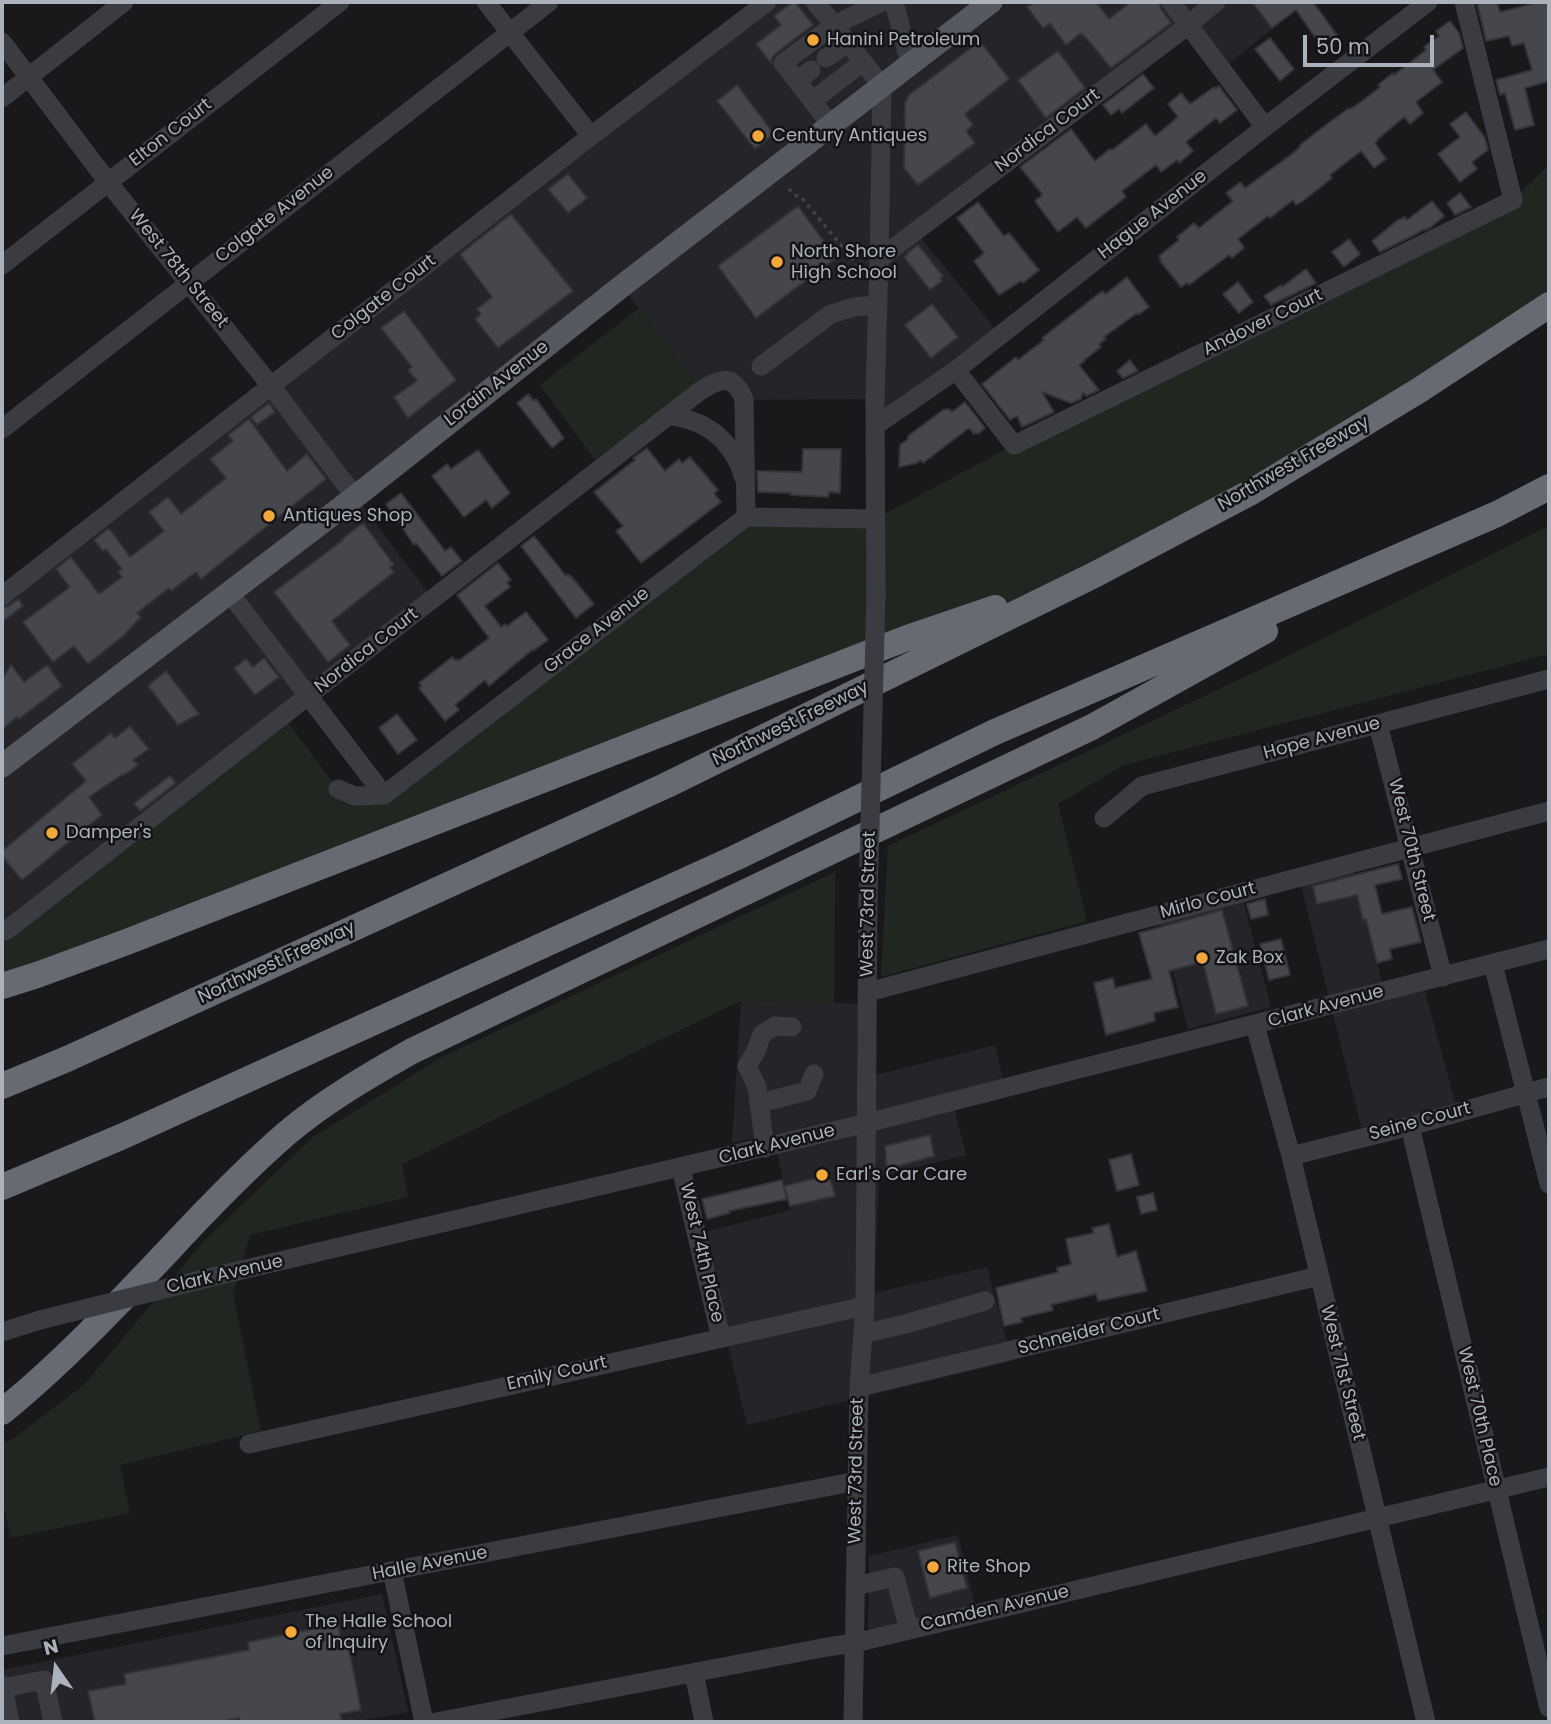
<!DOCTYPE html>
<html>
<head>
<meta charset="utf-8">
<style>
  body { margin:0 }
  #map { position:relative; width:1551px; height:1724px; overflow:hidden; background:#19191c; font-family:Poppins,sans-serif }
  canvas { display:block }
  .frame { position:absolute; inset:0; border:4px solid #acb2bb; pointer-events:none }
  .north { position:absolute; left:21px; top:1633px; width:70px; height:70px; -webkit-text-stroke:5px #141417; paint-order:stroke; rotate:346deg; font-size:19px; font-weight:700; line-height:28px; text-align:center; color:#acb2bb }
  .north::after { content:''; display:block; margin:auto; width:24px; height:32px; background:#acb2bb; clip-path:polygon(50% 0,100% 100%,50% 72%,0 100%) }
  .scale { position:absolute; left:1303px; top:35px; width:131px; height:32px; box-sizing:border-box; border:4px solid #acb2bb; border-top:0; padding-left:9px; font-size:21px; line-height:24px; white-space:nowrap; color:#acb2bb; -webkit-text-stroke:5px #141417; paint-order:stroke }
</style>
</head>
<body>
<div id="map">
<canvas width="1551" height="1724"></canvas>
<div class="frame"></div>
<div class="north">N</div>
<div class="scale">50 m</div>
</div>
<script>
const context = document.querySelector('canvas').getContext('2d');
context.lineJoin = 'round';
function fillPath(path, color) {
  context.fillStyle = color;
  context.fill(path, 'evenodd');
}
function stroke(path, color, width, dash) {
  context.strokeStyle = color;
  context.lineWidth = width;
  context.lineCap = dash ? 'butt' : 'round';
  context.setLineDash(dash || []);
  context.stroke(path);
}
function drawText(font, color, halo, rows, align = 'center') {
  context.font = font + ' Poppins,sans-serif';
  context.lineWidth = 5;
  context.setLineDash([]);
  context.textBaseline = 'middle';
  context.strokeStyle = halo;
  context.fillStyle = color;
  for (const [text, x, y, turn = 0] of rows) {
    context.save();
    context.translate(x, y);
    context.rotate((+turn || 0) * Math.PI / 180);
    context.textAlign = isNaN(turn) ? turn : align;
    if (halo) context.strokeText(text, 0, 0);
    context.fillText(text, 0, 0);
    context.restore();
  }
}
fillPath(new Path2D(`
  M767 2H1306L1222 69 1189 25 916 232 1000 335 875 426V399L744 400 735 385 700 391 622 286 355 496 433 599 2 932V596Z
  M1352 868 1382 982 1420 973 1457 1109 1363 1134 1300 881Z
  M1242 897 1271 1007 1188 1029 1159 919Z
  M741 1001 875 1004 876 1075 995 1045 1003 1079 950 1092 966 1155 879 1177 874 1293 987 1267 1012 1361 747 1425 701 1233 791 1210 772 1134 732 1143Z
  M958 1535 976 1609 868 1633 869 1556Z
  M382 1594 408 1712 352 1722H2V1670Z`), '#252529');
fillPath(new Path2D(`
  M1549 165V305L1096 574 2 986V932L283 716 338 789 384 795 746 517 875 519 1014 445 1513 200Z
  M640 307 697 384 595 460 540 385Z
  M1549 526V654L1124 765 1058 804 1087 921 881 977 888 846 1270 665Z
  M835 872 834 1003 741 1001 402 1164 408 1197 250 1235 233 1294 261 1431 120 1465 130 1513 11 1538 2 1500V1443L14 1438 85 1384 203 1242 313 1137 442 1057Z`), '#1f2720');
const building = new Path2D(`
  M793 2H795L813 25 776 53 772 58 771 63 756 44 781 25 774 16Z
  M1035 2H1096L1109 19 1131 2H1159L1161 9 1171 23 1111 68 1083 34 1082 35 1081 33 1066 45 1050 23 1043 28 1027 7Z
  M1252 2H1313L1337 35 1322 47 1296 10 1272 28Z
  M1477 2H1497L1500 12 1539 2H1549V81L1525 88 1534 125 1515 130 1505 93 1500 95 1496 80 1532 70 1524 43 1512 46 1509 36 1486 41Z
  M1450 21 1459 33 1463 48 1433 70 1442 82 1416 102 1423 113 1410 124 1404 117 1377 140V141L1375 143 1386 159 1374 168 1361 151 1330 175 1332 178 1303 201 1296 205 1293 200 1270 218 1268 216 1238 239 1244 248 1232 258 1229 255 1189 285 1187 283 1181 287 1160 261 1161 260 1159 256 1179 240 1177 237 1194 223 1199 228 1233 201 1226 193 1240 182 1245 188 1292 154 1301 146 1300 145 1327 124 1349 108 1350 109 1361 102 1380 87 1378 85 1393 73 1394 75 1426 50 1424 47 1439 36 1436 31Z
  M1270 38 1294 69 1280 81 1255 49Z
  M980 41 1009 79 965 114 973 125 966 131 975 143 918 185 904 168 905 103 909 95Z
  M1058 51 1085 88 1046 118 1018 80Z
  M1143 74 1154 88 1122 113 1119 109 1111 115 1103 105Z
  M737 85 774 134 755 149 717 101Z
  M1219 86 1237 110 1220 123 1216 118 1186 142 1193 151 1179 163 1177 160 1161 172 1156 165 1122 191 1126 197 1086 228 1077 217 1058 232 1035 201 1041 196 1042 194 1020 167 1071 129 1095 161 1110 149 1112 150 1146 124 1155 136 1178 117 1168 104 1181 93 1190 104 1214 87 1215 89Z
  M1466 112 1485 138 1488 150 1472 162 1477 169 1460 182 1438 154 1460 137 1450 124Z
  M568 174 587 198 568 213 548 189Z
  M1460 193 1471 207 1455 215 1447 203Z
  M1432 201 1444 216 1431 227 1425 230 1424 229 1418 233 1380 252 1372 241 1398 220 1405 217 1407 220Z
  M978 202 1004 236 1009 233 1039 270 1023 283 1021 281 999 295 974 261 984 253 957 218Z
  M798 206 836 258 756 318 718 266Z
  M511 214 573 291 498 348 475 319 481 314 477 309 492 297 460 254Z
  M1349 239 1360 254 1344 267 1332 252Z
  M918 245 943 276 940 278 942 281 930 290 904 257 908 254 907 253Z
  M1306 269 1316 283 1271 305 1264 296 1281 285 1282 287Z
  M1127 277 1149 307 1138 315 1137 313 1104 337 1106 339 1099 344 1101 347 1084 360 1085 361 1079 365 1099 390 1086 396 1083 392 1081 399 1071 403 1042 392 1054 412 1022 427 1017 416 1010 420 982 384 1016 357 1018 360 1044 340 1042 338 1102 291 1106 294Z
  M1238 282 1253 302 1239 313 1223 294Z
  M932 304 958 337 931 358 905 325Z
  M404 311 456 380 408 418 394 397 417 381 408 370 412 367 381 328Z
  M1130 360 1138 371 1123 378 1117 371Z
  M528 394 534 401 536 399 564 438 552 448 517 403Z
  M965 402 985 428 978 434 976 432 974 434 969 428 923 463 921 460 917 463 899 467 900 445 908 439V436L943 410 949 409 952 412Z
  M269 403 275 412 257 425 251 417Z
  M249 419 287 471 307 454 326 479 201 579 196 572 171 591 169 588 137 613 141 617 123 636 88 664 74 646 53 662 23 622 70 587 56 569 71 557 99 594 122 577 118 572 122 569 106 549 103 551 94 540 109 528 130 557 164 531 149 512 168 497 181 514 226 478 210 459 233 441 228 435Z
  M647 448 665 471 679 459 682 463 690 457 718 490 714 493 721 502 641 563 616 531 623 526 594 492 635 460 633 458Z
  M803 449H841L840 493 829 492 828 497 791 495V493L758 492 757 471 802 472Z
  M478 450 510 493 492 508 486 500 464 517 432 476 447 464 451 469Z
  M401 493 445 551 451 547 462 561 442 576 416 543 414 545 386 504Z
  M363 523 394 565 390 567 394 572 332 621 350 645 328 662 274 592 343 540 342 539Z
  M534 536 566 576 568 574 570 577 571 576 594 604 576 618 521 546Z
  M498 563 511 580 507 582 510 587 485 606 501 627 505 624 507 626 526 612 548 640 533 651 532 650 489 686 485 680 455 705 459 710 445 721 419 688 422 686 419 683 452 657 455 660 457 659 458 661 489 638 457 595Z
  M18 599 23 606 2 622V608L9 606Z
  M264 658 279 677 255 695 234 668 246 659 253 667Z
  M11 665 24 682 47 665 62 686 19 719 17 717 2 729V679Z
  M166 671 199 714 178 725 148 686Z
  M397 714 417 740 398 754 379 728Z
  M130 726 149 749 133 760 138 765 124 775 123 774 89 797 102 815 22 880 2 856V851L86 781 72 764 111 733 115 738Z
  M170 776 176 783 140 811 134 803Z
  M1398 864 1402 879 1375 885 1382 914 1412 907 1421 942 1390 949 1392 959 1377 963 1366 919 1363 920 1357 895 1317 904 1313 886Z
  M1265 899 1268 915 1251 919 1247 904Z
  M1222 910 1248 1006 1216 1014 1203 962 1169 971 1178 1007 1154 1013 1155 1021 1106 1035 1094 983 1113 978 1115 988 1152 979 1139 933Z
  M1281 939 1290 975 1269 980 1260 944Z
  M930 1135 934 1156 887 1169 885 1146Z
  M1131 1154 1139 1185 1117 1191 1109 1160Z
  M825 1176 831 1181 835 1196 790 1206 784 1186Z
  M782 1180 787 1199 729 1211 730 1213 707 1219 702 1199Z
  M1153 1193 1157 1210 1141 1214 1137 1197Z
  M1109 1224 1117 1257 1136 1251 1147 1291 1098 1301 1096 1294 1051 1305 1053 1310 1021 1318 1022 1322 1004 1326 996 1288 1058 1272 1057 1268 1071 1264 1066 1239 1094 1233 1092 1228Z
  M955 1542 967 1588 930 1598 918 1551Z
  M338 1624 341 1639 347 1638 361 1710 340 1714 342 1720 331 1722H240L239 1718 219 1722H95L88 1691 126 1684 124 1674 249 1650 248 1642Z`);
fillPath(building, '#46474c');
stroke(building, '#333438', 2);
stroke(new Path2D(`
  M789 189 794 195 801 197 860 268`), '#404348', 3.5, [3.5, 5]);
stroke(new Path2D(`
  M486 2 591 136
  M815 2 834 25 882 2
  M894 2 910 63
  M1171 2 1265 127
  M2 42 108 182 271 386 355 497
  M826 58 848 43
  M797 81 811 70
  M2 98 124 2
  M812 101 863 62
  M831 125 783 63 834 25 882 86 879 259 875 399 876 595
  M879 259 1182 30 1216 2
  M2 265 340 2
  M761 366 831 314 854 307 878 305
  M956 370 1014 445 1513 200 1464 2
  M670 415C681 418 693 420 702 425 721 434 738 455 743 476
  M875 426 956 370 1265 127 1428 2
  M2 429 549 2
  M229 592 384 795
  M2 596 591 136 767 2
  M1378 724 1443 977
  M338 789 355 796 384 795 746 517 875 519
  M1104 818 1142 786 1549 679
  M2 932 7 930 700 391C720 378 734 373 744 400L746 517
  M1493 964 1549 1184
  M868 992 1549 811
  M1255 1025 1291 1156 1426 1722
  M760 1103 807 1091 814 1074
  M1410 1126 1549 1708
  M765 1148 757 1087 747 1066 756 1051 762 1034 775 1026 792 1027
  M1291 1156 1410 1126 1549 1087
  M681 1168 721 1338
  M212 1277 867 1123 1549 949
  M2 1332 40 1320
  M863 1334 909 1323 985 1301
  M859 1387 1319 1276
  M249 1444 865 1306
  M392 1571 424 1722
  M855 1586 895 1577 909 1630
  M2 1646 857 1481
  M694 1673 704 1722
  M2 1685 3 1688 44 1680 53 1722
  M3 1688 10 1722
  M436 1722 827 1647 855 1643 1549 1477
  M853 1722 859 1387 865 1306 868 899`), '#3a3c41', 19);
stroke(new Path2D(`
  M2 766 355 497 622 286 991 2`), '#565960', 23);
stroke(new Path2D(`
  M2 986 37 975 124 943 907 638 995 608
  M2 1086 67 1059 667 785 1096 574 1253 491 1418 391 1549 305
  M2 1187 121 1137 735 858 995 732 1497 514 1549 487
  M2 1412C61 1364 114 1308 166 1253 205 1211 244 1170 287 1133 325 1101 368 1076 412 1051L1092 727 1265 631`), '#666a72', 26);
stroke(new Path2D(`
  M868 899 876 595
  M40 1320 212 1277`), '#3a3c41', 19);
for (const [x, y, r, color] of [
  [813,40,7,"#f5a838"],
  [758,136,7,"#f5a838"],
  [777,262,7,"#f5a838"],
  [269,516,7,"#f5a838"],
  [52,833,7,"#f5a838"],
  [1202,958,7,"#f5a838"],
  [822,1175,7,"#f5a838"],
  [933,1567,7,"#f5a838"],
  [291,1632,7,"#f5a838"]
]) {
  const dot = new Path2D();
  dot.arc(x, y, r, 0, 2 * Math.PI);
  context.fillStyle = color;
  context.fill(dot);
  stroke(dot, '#141417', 2.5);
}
drawText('18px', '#acb2bb', '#141417', [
  ["Hanini Petroleum",827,40],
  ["Century Antiques",772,136],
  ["North Shore",791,252],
  ["High School",791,273],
  ["Antiques Shop",283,516],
  ["Damper's",66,833],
  ["Zak Box",1216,958],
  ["Earl's Car Care",836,1175],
  ["Rite Shop",947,1567],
  ["The Halle School",305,1622],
  ["of Inquiry",305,1643]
], 'left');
drawText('18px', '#acb2bb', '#141417', [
  ["Nordica Court",1048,131,-37],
  ["Elton Court",171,133,-38],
  ["Colgate Avenue",275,215,-38],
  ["Hague Avenue",1153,215,-38],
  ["West 78th Street",178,269,51],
  ["Colgate Court",384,298,-38],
  ["Andover Court",1263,323,-26],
  ["Lorain Avenue",497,384,-38],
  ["Northwest Freeway",1294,464,-30],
  ["Grace Avenue",597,631,-38],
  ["Nordica Court",367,651,-38],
  ["Northwest Freeway",791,724,-26],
  ["Hope Avenue",1322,739,-15],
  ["West 70th Street",1411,850,76],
  ["Mirlo Court",1208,901,-15],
  ["West 73rd Street",869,904,-89],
  ["Northwest Freeway",277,963,-25],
  ["Clark Avenue",1326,1007,-15],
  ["Seine Court",1420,1122,-15],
  ["Clark Avenue",777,1145,-14],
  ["West 74th Place",701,1253,77],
  ["Clark Avenue",225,1275,-13],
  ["Schneider Court",1089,1332,-14],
  ["West 71st Street",1342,1373,76],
  ["Emily Court",557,1374,-13],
  ["West 70th Place",1479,1417,77],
  ["West 73rd Street",857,1471,-89],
  ["Halle Avenue",430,1564,-11],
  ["Camden Avenue",995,1609,-13]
]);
</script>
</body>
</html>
